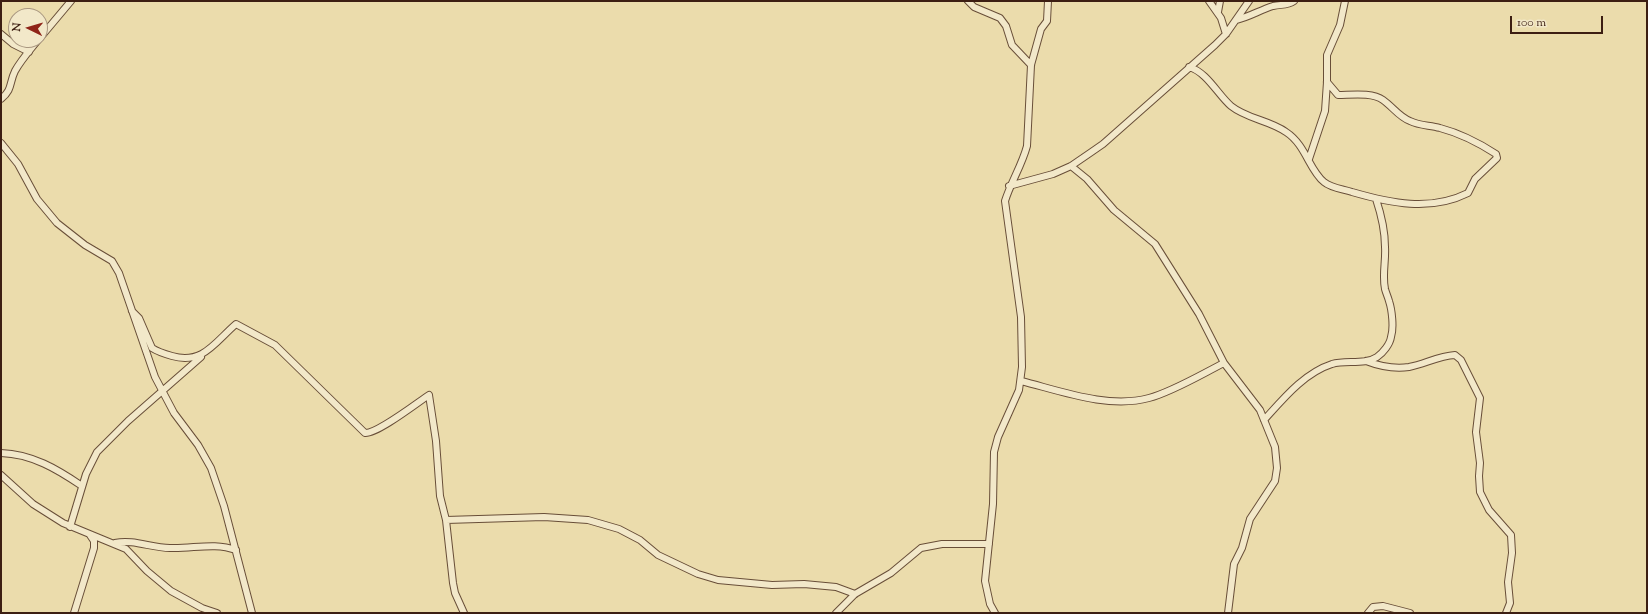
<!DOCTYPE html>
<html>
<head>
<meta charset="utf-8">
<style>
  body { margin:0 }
  #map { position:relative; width:1648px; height:614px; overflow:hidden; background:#ebdcac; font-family:"Sorts Mill Goudy",serif }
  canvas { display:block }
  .frame { position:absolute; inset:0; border:2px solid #3c1e12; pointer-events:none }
  .north { position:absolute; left:8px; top:8px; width:40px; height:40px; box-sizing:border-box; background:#f2e8c9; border:1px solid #a99780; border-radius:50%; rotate:275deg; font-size:11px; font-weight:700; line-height:16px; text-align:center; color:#3c1e12 }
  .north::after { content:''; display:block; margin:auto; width:14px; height:18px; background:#8f2418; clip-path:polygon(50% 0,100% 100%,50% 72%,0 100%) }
  .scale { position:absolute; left:1510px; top:16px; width:93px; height:18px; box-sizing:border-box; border:2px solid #3c1e12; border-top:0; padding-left:5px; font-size:12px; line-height:14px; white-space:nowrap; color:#3c1e12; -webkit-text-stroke:3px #f2e8c9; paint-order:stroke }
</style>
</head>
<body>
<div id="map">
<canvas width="1648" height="614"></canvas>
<div class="frame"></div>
<div class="north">N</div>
<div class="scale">100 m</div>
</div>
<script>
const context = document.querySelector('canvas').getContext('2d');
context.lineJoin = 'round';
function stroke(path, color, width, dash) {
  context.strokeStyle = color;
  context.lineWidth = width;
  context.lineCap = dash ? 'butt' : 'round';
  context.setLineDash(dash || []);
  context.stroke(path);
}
const minor = new Path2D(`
  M968 1 974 7 1000 18 1006 26 1012 45 1031 65
  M1209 1 1221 18 1226 34
  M1218 12 1220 1
  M1236 20C1249 17 1260 10 1273 6 1281 4 1287 6 1294 1
  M1 34 13 44 29 52
  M40 38 71 1
  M1189 67C1207 72 1218 95 1231 106 1247 119 1269 120 1286 132 1306 145 1309 170 1324 182 1331 188 1343 189 1352 192 1390 203 1430 212 1468 193L1475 179 1497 158 1496 154C1479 143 1459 133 1440 128 1430 125 1420 126 1410 121 1399 117 1393 107 1383 100 1372 92 1351 95 1338 95L1327 82
  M1 99C13 89 9 83 15 71 21 60 30 50 38 40
  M1 143 18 164 37 199 57 223 85 245 112 261 119 273 155 377 174 413 198 445 211 468 224 506 252 613
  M1309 159 1325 111 1327 82V55L1340 25 1345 1
  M1071 166 1087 179 1114 210 1155 244 1199 314 1224 363 1260 410 1275 447 1277 468 1275 481 1250 519 1242 548 1234 564 1228 613
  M1009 186 1053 174 1071 166 1090 153 1103 144 1215 45 1226 34 1249 1
  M132 311 139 318 152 348C158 352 165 354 172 356 203 365 215 342 236 324L275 345 365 433C377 434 417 403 429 395L436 441 440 496 446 520 453 583 455 593 464 613
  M1366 361C1379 366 1395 369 1409 367 1425 364 1438 356 1455 355L1461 360 1480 398 1476 432 1480 463 1479 476 1480 492 1489 510 1511 535 1512 553 1508 582 1510 603 1506 613
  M1021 381C1061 391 1108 409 1149 398 1172 392 1202 374 1224 363
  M1264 420C1283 399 1304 373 1332 364 1346 360 1365 365 1377 357 1383 353 1390 344 1391 337 1394 328 1392 310 1389 301 1388 297 1386 293 1385 289 1382 275 1386 261 1385 247 1385 231 1381 214 1376 199
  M1 453C32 454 57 469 82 486
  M1 475 33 504 63 523 126 549 147 571 171 591 202 608 217 613
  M446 520 544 517 588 520 619 529 640 540 658 555 698 574 718 580 772 585 804 584 836 587 855 594
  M70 527 86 474 97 452 128 421 201 357
  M115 543C134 539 151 548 170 548 193 549 214 542 236 550
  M74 613 94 548V541L90 535
  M836 613 855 594 891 573 921 548 942 544H989
  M995 613 990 604 985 581 993 504 994 452 998 437 1019 390 1022 367 1021 317 1005 201C1011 182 1022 165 1027 146L1031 65 1041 29 1047 21 1048 1
  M1368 613 1373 607 1383 606 1410 613`);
stroke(minor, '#684e38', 8);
stroke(minor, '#f2e8c9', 6);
</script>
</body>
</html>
